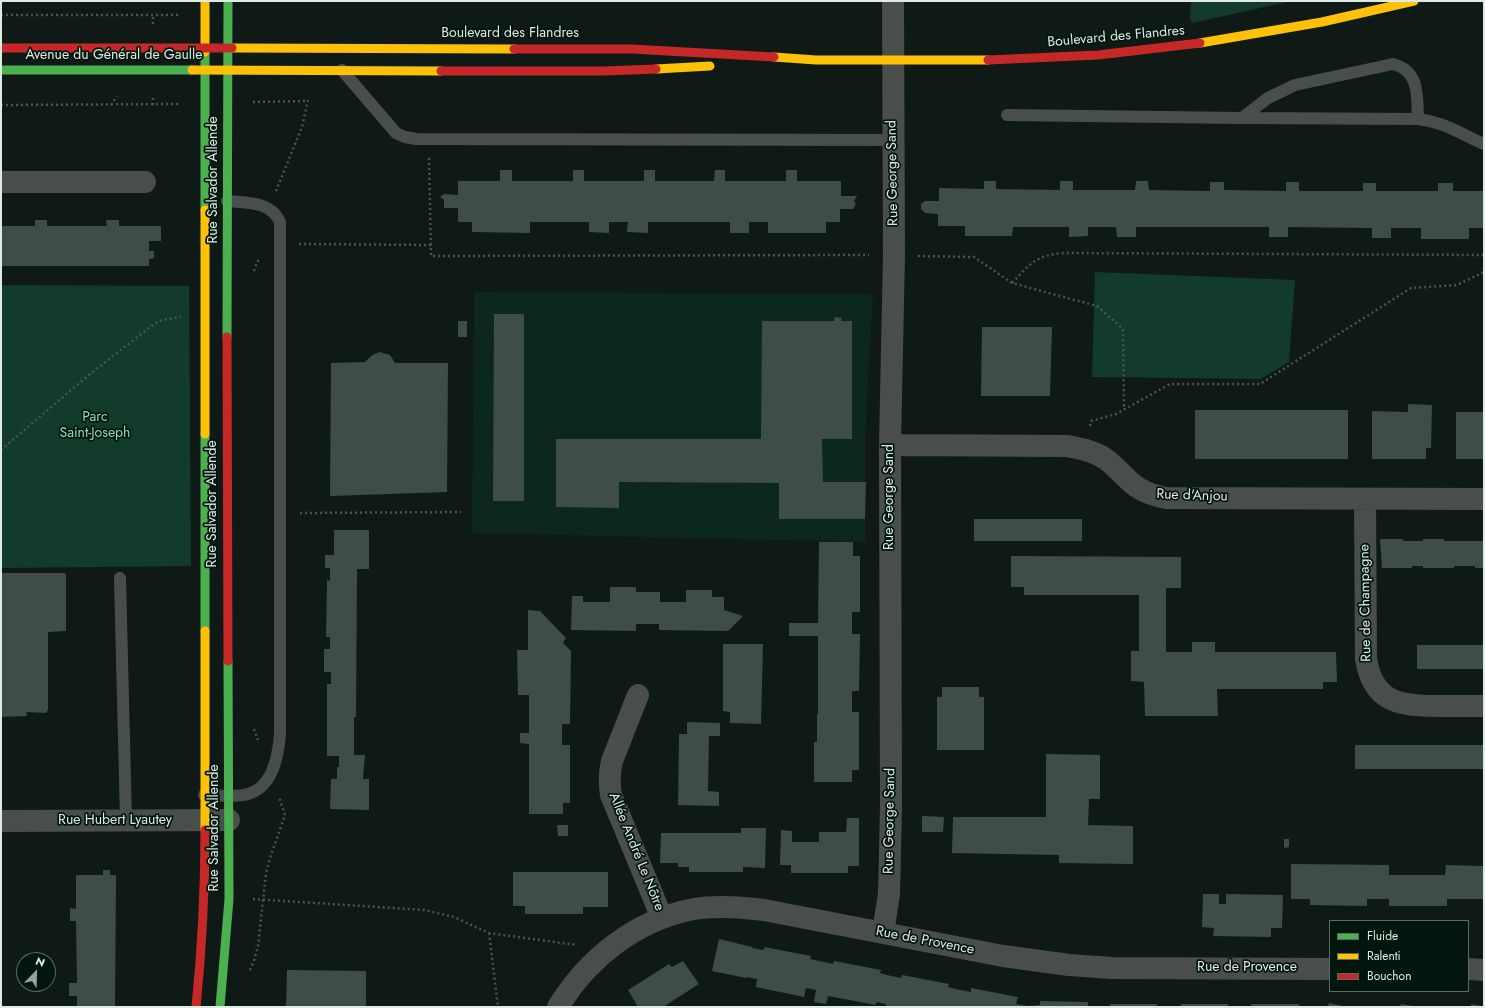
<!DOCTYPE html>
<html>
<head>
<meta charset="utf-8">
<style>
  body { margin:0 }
  #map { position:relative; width:1485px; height:1008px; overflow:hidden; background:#0f1a16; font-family:Jost,sans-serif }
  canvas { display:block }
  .frame { position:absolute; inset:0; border:2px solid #deebe5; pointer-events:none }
  .legend { position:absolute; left:1329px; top:920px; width:140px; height:72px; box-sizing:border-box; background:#02160e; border:1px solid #5a6b64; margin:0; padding:5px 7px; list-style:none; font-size:12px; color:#deebe5 }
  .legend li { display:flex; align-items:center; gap:8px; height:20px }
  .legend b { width:20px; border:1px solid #5a6b64 }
  .north { position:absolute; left:16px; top:952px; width:40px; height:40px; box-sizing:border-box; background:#02160e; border:1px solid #5a6b64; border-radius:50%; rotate:23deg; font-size:11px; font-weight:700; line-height:16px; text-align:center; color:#deebe5 }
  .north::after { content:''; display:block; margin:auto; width:14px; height:18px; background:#96a29d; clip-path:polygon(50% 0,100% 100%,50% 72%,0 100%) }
</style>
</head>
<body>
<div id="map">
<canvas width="1485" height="1008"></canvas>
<div class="frame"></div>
<ul class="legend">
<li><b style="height:5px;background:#4caf50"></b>Fluide</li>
<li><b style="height:5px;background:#ffc107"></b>Ralenti</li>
<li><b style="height:5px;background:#c62828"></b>Bouchon</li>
</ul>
<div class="north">N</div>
</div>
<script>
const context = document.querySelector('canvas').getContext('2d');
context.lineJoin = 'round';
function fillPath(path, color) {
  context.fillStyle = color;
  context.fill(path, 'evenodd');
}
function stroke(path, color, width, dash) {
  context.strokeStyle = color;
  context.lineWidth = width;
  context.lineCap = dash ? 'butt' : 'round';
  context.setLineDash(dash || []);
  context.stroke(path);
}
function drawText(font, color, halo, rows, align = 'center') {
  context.font = font + ' Jost,sans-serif';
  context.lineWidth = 3.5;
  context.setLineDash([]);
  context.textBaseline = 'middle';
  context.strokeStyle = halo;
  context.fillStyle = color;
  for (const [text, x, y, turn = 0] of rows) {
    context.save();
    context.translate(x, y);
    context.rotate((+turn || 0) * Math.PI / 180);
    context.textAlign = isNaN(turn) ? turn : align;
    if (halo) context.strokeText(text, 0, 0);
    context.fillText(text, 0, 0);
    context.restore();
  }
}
fillPath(new Path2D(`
  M474 292 873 294 865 439V542L472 533Z`), '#0c271d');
fillPath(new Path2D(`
  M1191 1H1292L1192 23 1190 18Z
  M1095 272 1295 280 1289 362 1261 379 1092 377Z
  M1 285 189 286 191 566 1 568Z`), '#123b2c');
fillPath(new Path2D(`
  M500 170H512V181H573V170H584V181H644V170H655V181H714L715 170H725V181H786V170H797V181H841V196H857L854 201 856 204 853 209H840V222H826V233H768V222H749V233H730V222H648V233L627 232 628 222H609V233L589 232V222H530V233L472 232V222H458V208H444V200L440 197 444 194 458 195V181H500Z
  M984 181H996V189L1060 190V181H1073V190H1135L1136 181H1148L1149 190 1210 191V182H1224V190L1286 191V182H1299V191H1363V183H1376V191H1438V183H1453V191H1484V228H1469V239H1421V228H1391V238H1372V228L1288 227V237H1269V227H1136V237H1117L1116 227H1088V236L1069 237V227H1013L1012 236H965V226H938V214L925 213 921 209V204L925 201H939V188L984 189Z
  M35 220H47V226H107L106 220H119V226H161V241H149V251H154V258L149 259V266H1V226H35Z
  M494 314H524V501H493Z
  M835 317 842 318 841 321H852V439H822L823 482H866L865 519H779V483L619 482V508L556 507V439H761L762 321H834Z
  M458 321H467V337H458Z
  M982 327H1052L1050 396H981Z
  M380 352 390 355 395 363H448L447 492 330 496 331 363 365 362 372 355Z
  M1408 404 1432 405 1431 448H1426V459H1372V411L1408 412Z
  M1195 410H1348V459H1195Z
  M1456 412H1484V459H1456Z
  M974 519H1082V541H974Z
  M334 530H369V569H357L356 717H354V755H365L363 779H369V810L330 809 331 779H337V767H339V756H327V684H331V672H324V649H330V637H326L327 580 330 581V568H325V555H334Z
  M1380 539H1403V541H1423V539H1444V541H1484V568H1475V566H1454V568H1423V566H1412V568H1382Z
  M819 542H853V556H860V612H852V634H860L859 691H852V712H859V770H852V782H814V742H817V714H818V636H789V623H818Z
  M1011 556 1181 557V588H1166V652H1192V642H1215V652H1336L1337 682H1323V689H1217L1218 716H1145L1144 682 1131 681V651H1139V595H1024V587H1011Z
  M1 573H64L66 574V631L48 632V710L46 713 26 712 27 716 1 717Z
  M610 587H636V592H660V602H686V590H712V597H724V610L743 616 728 631 659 630V624H636V631L571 630 572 596H583V602H610Z
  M528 610 540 611 566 638 563 643 571 651 570 724H562V745H570V803H563V814H529V744L520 743V733H529V695H518L517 650H528Z
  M723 644H763L761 724 730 723V712L723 711Z
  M1417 645H1484V669H1417Z
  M942 687H979V697H984V750H937V697H942Z
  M687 722 720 723V736H709L708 791 719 792V806L678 805 679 734H687Z
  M1355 745H1484V769H1355Z
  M1046 754 1100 755V799H1089L1088 825 1133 826V864L1059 863V855L952 853 953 817H1046Z
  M922 816 944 817 943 832H922Z
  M847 818H859V866H848V873H791V865H780L781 830 792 831V842H819V832H846Z
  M557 825H568V836H558Z
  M741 828H766L765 868 743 867V872H689V867H678V863H660L661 833H741Z
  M1284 839H1289V847L1284 848Z
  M1291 864 1389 865V875H1445L1446 865 1484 866V899H1447V906H1389V899H1367V906L1310 905V899H1291Z
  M103 870H110V875H116L115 1007H77V996H69V983H77L76 921H70V908L76 909V875H103Z
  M513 872H608V907H583V914H525V906H513Z
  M1203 894H1219V904H1226V894L1283 895 1282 928H1271V937L1213 936 1214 928 1202 927Z
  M719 939 752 947V948L764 950V947L811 956 810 959 833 964 834 961 881 970 880 973 891 976 901 978 902 975 949 984 948 987 960 990 971 992V988L1018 997 1016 1004 1028 1006 1040 1005V1001L1088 1002V1007H886V1004L876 1002V1005L828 996 826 1004 814 1002 816 990 806 988 804 997 756 987 757 979 746 977V978L712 971Z
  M683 961 699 984 663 1007H638L628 990 669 964 672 967Z
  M287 970 366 971V1007H286Z
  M1329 1003 1343 1006V1007H1328Z
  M1110 1004H1157V1007H1110Z
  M1181 1004H1228V1007H1181Z
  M1251 1004H1299V1007H1251Z
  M1401 1004 1413 1006V1007H1400Z
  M1471 1004 1482 1006V1007H1471Z`), '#3e4d47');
stroke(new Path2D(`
  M1 15H180
  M153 24V15
  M253 102 308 101
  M1 105 180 104
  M111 105 117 96
  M153 105V95
  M429 158 431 256 869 255
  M276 191 302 127 308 100
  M299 244 431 245
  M918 256 974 257 1012 283 1097 306 1123 329 1124 409
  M254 271 257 262 260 259
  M1012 283C1031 263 1035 256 1063 253L1484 255
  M1090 426 1091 421 1116 414 1170 384H1260L1411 288 1457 285 1484 272
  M1 450 90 374 154 324 162 320 181 317
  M300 513 461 512
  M254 729 258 740
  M253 899 424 910 454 917 489 933 576 945
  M489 933 498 1007
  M250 970 254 961 258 946 266 873 269 861 285 815 279 797`), '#4d5452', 2.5, [2, 3]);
stroke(new Path2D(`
  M342 70 396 133 405 137 416 139 893 140
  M1007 115 1242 118 1418 119C1445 122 1460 134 1484 144
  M1242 118 1268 98 1295 85 1393 64C1420 71 1417 96 1418 119
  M120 578 126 820
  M204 795C218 795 234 798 248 794 273 787 278 756 280 735V222C271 201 247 203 227 201`), '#494e4c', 12);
stroke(new Path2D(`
  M1 182H145
  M890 445 1066 446C1080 448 1095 451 1107 460 1130 479 1133 492 1166 498L1484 499
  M1365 499 1366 659C1373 702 1399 706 1437 706 1453 706 1468 706 1484 706
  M638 695 612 761C609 773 609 783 611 795L662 918
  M1 821 229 820
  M883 933 889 894 891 806 890 445 894 255 893 1
  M1468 969 1484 970
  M558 1007C588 958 636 920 694 909 717 905 741 907 764 910L1003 956 1069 965 1112 968 1330 969`), '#494e4c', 22);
stroke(new Path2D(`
  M205 52V210
  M1 70H192
  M227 337 228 1
  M205 434V631
  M220 1007 229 899 228 661`), '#4caf50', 9);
stroke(new Path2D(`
  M205 1V52
  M1200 43 1322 22 1414 1
  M232 48 514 49
  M774 57 816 60H988
  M656 69 710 66
  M192 70 441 71
  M205 210V434
  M205 631V830`), '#ffc107', 9);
stroke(new Path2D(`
  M1 48H232
  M514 49H632L774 57
  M988 60 1098 55 1200 43
  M441 71H604L656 69
  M227 337 228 661
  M196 1007C202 948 205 889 205 830`), '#c62828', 9);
drawText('14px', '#deebe5', '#02160e', [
  ["Boulevard des Flandres",510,34],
  ["Boulevard des Flandres",1116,37,-5],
  ["Avenue du Général de Gaulle",114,56],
  ["Rue George Sand",893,173,-91],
  ["Rue Salvador Allende",214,180,-90],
  ["Rue d'Anjou",1192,496,2],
  ["Rue George Sand",890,497,-90],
  ["Rue Salvador Allende",213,504,-90],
  ["Rue de Champagne",1366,603,-91],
  ["Rue Hubert Lyautey",115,821],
  ["Rue George Sand",890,821,-89],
  ["Rue Salvador Allende",215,828,-90],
  ["Allée André Le Nôtre",636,852,68],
  ["Rue de Provence",925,941,11],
  ["Rue de Provence",1247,968]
]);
drawText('14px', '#8dddbb', '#02160e', [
  ["Parc",95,418],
  ["Saint-Joseph",95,434]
]);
</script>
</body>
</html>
